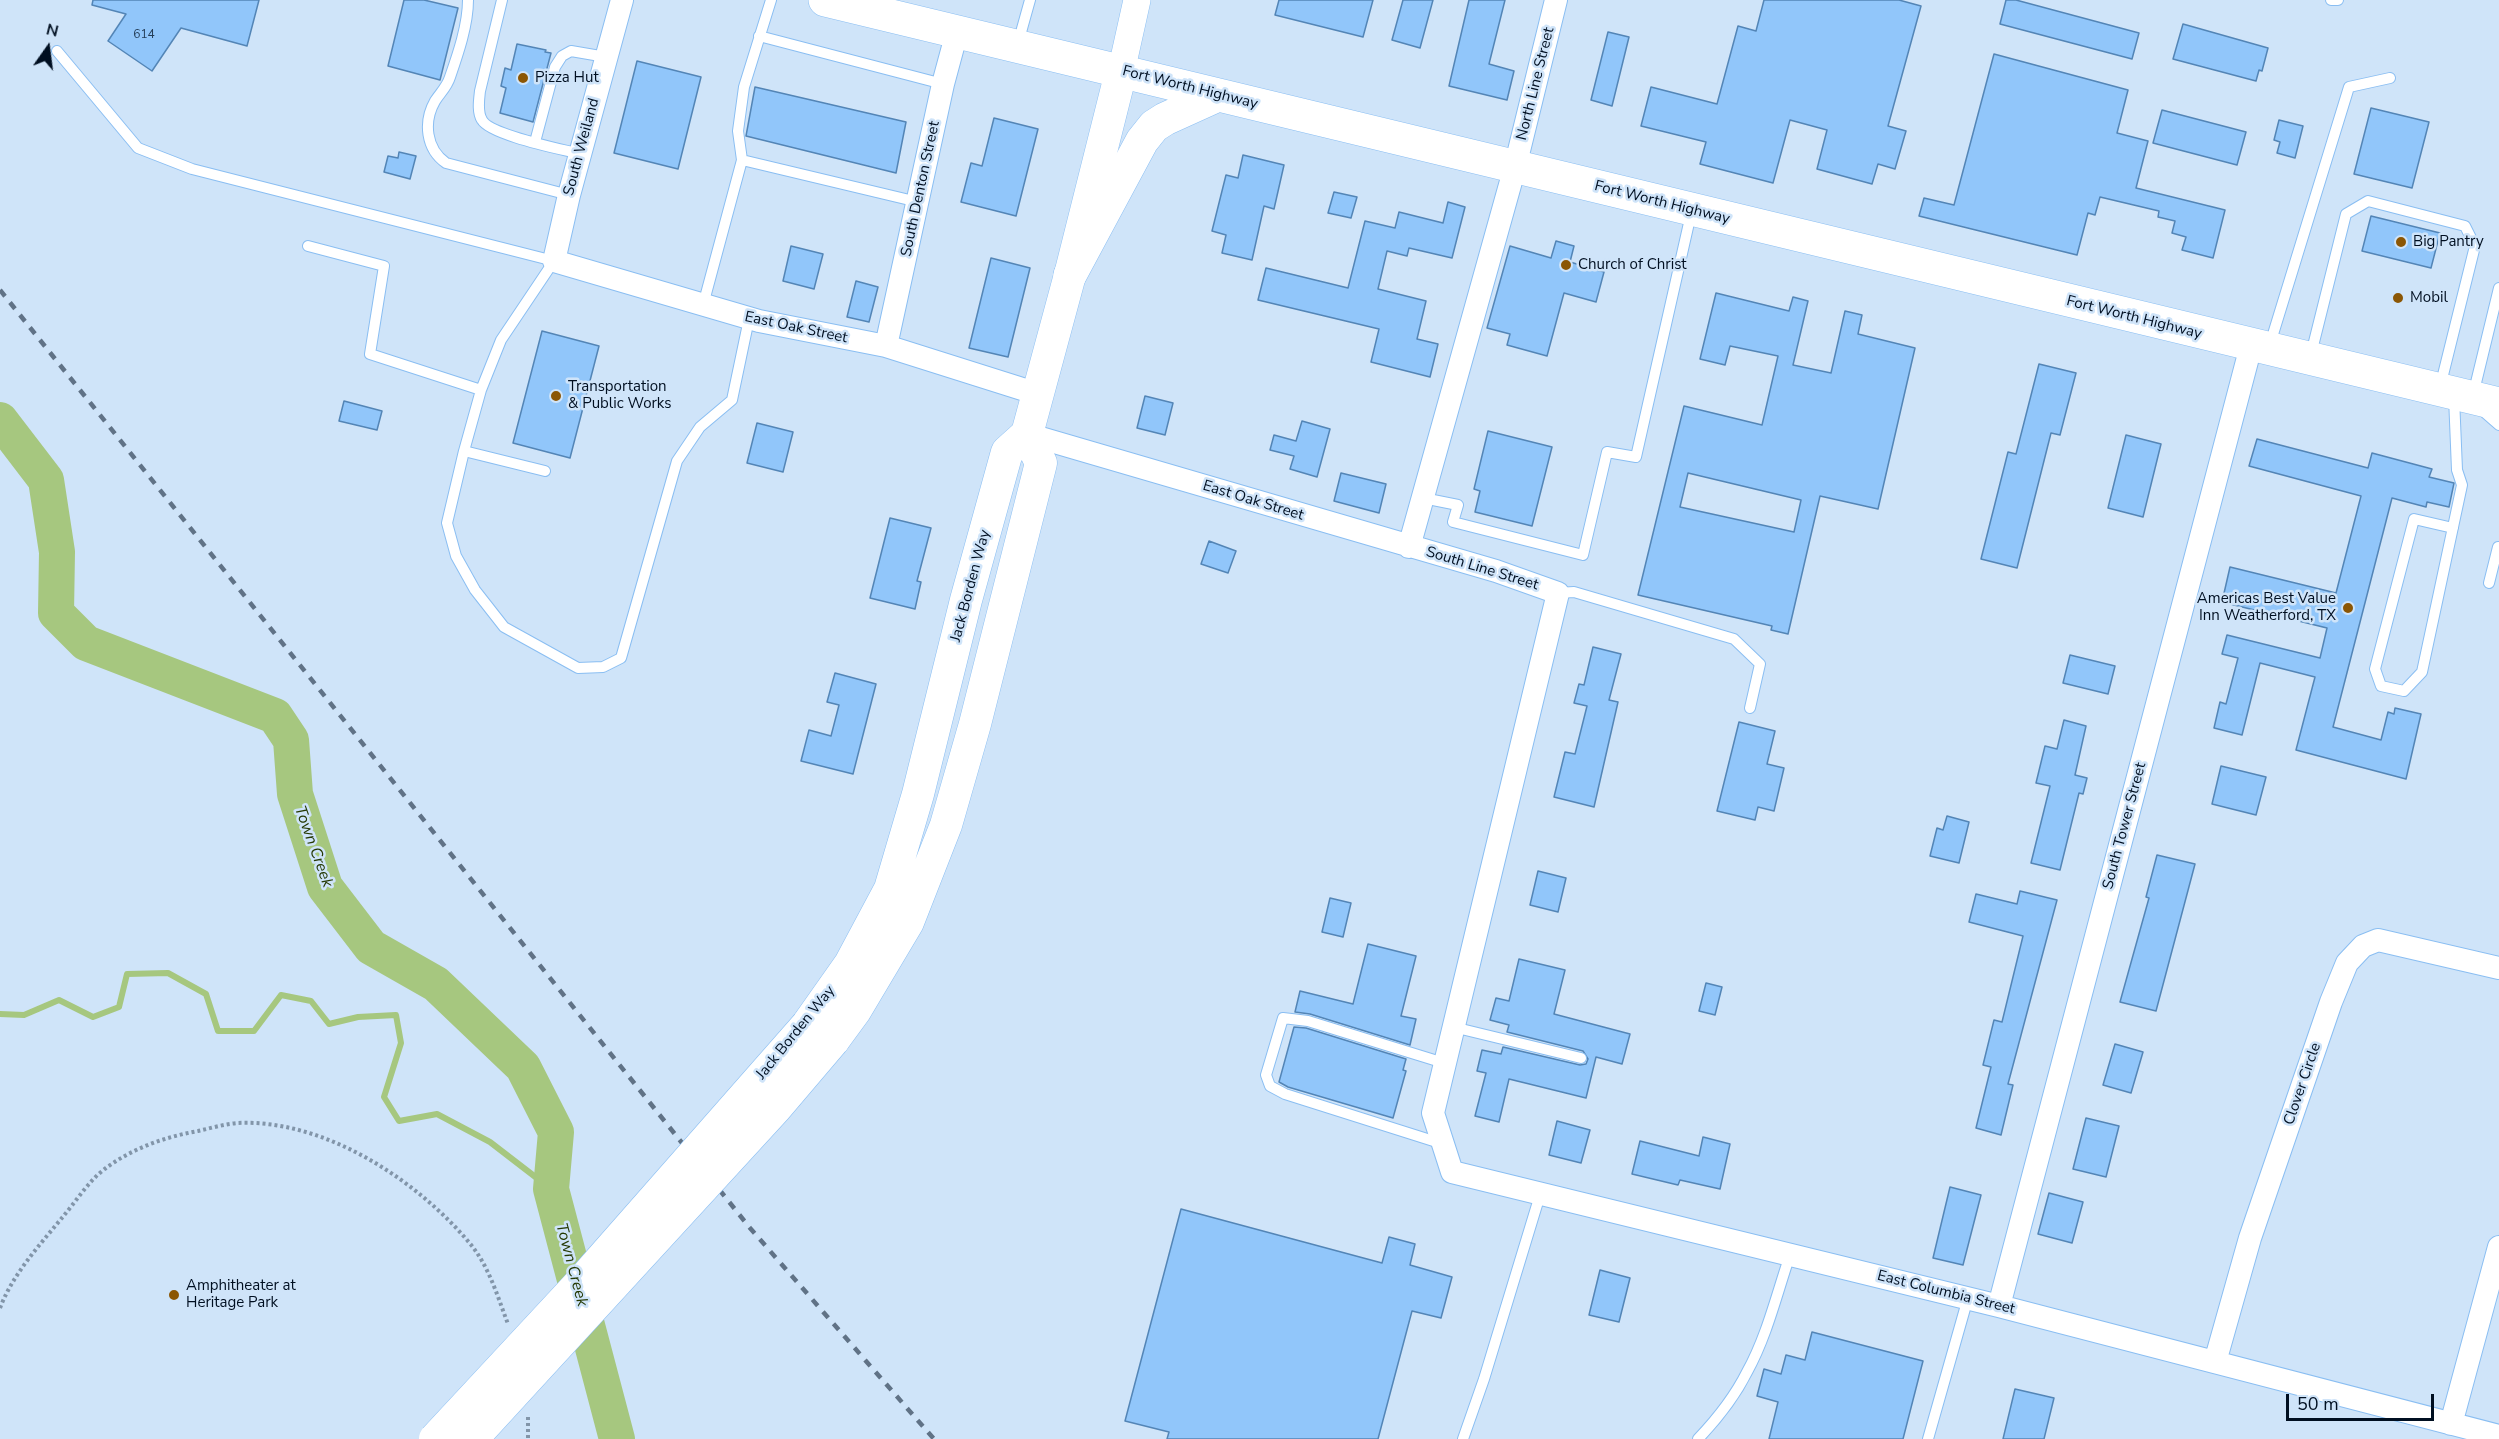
<!DOCTYPE html>
<html>
<head>
<meta charset="utf-8">
<style>
  body { margin:0 }
  #map { position:relative; width:2499px; height:1439px; overflow:hidden; background:#cfe4f9; font-family:"Nunito Sans",sans-serif }
  canvas { display:block }
  .north { position:absolute; left:18px; top:18px; width:60px; height:60px; -webkit-text-stroke:4px #cfe4f9; paint-order:stroke; rotate:14deg; font-size:16px; font-weight:700; line-height:24px; text-align:center; color:#000f21 }
  .north::after { content:''; display:block; margin:auto; width:21px; height:27px; background:#000f21; clip-path:polygon(50% 0,100% 100%,50% 72%,0 100%) }
  .scale { position:absolute; left:2286px; top:1394px; width:148px; height:27px; box-sizing:border-box; border:3px solid #000f21; border-top:0; padding-left:8px; font-size:18px; line-height:21px; white-space:nowrap; color:#000f21; -webkit-text-stroke:4px #cfe4f9; paint-order:stroke }
</style>
</head>
<body>
<div id="map">
<canvas width="2499" height="1439"></canvas>
<div class="north">N</div>
<div class="scale">50 m</div>
</div>
<script>
const context = document.querySelector('canvas').getContext('2d');
context.lineJoin = 'round';
function stroke(path, color, width, dash) {
  context.strokeStyle = color;
  context.lineWidth = width;
  context.lineCap = dash ? 'butt' : 'round';
  context.setLineDash(dash || []);
  context.stroke(path);
}
function fillPath(path, color) {
  context.fillStyle = color;
  context.fill(path, 'evenodd');
}
function drawText(font, color, halo, rows, align = 'center') {
  context.font = font + ' "Nunito Sans",sans-serif';
  context.lineWidth = 5;
  context.setLineDash([]);
  context.textBaseline = 'middle';
  context.strokeStyle = halo;
  context.fillStyle = color;
  for (const [text, x, y, turn = 0] of rows) {
    context.save();
    context.translate(x, y);
    context.rotate((+turn || 0) * Math.PI / 180);
    context.textAlign = isNaN(turn) ? turn : align;
    if (halo) context.strokeText(text, 0, 0);
    context.fillText(text, 0, 0);
    context.restore();
  }
}
stroke(new Path2D(`
  M0 1014 24 1015 59 1000 93 1017 119 1007 127 974 168 973 206 994 218 1031H254L281 995 311 1001 329 1024 358 1017 396 1015 401 1043 384 1097 399 1121 437 1114 490 1142 551 1189`), '#a6c77f', 6);
stroke(new Path2D(`
  M0 420 46 480 57 552 56 613 86 643 275 716 291 740 295 794 325 887 371 947 436 984 523 1067 556 1132 551 1189 617 1439`), '#a6c77f', 36);
const building = new Path2D(`
  M93 0H259L247 46 181 28 152 71 108 41 126 14 92 5Z
  M404 0H424L458 8 440 80 388 66Z
  M1279 0H1373L1363 37 1275 15Z
  M1403 0H1433L1420 48 1392 40Z
  M1469 0H1505L1489 64 1514 71 1507 100 1449 86Z
  M1764 0H1899L1921 6 1888 126 1906 131 1895 169 1878 164 1872 184 1817 169 1827 130 1790 120 1773 183 1700 164 1706 142 1641 126 1651 87 1717 104 1738 26 1756 31Z
  M2006 0H2016L2139 33 2132 59 2000 24Z
  M2183 24 2268 48 2262 71 2259 70 2256 81 2173 59Z
  M1608 32 1629 37 1612 106 1591 100Z
  M517 44 546 50 545 52 551 53 533 122 500 113 506 88 501 86 505 68 511 70Z
  M1994 54 2128 90 2117 133 2148 141 2136 188 2225 210 2213 258 2182 250 2186 237 2172 233 2175 221 2158 217 2159 211 2100 197 2095 215 2088 213 2077 255 1919 216 1924 198 1954 205Z
  M637 61 701 77 678 169 614 153Z
  M755 87 906 122 896 173 746 136Z
  M2371 108 2429 122 2412 188 2354 174Z
  M2162 110 2246 132 2237 165 2153 143Z
  M994 118 1038 129 1016 216 961 202 971 163 982 166Z
  M2279 120 2303 126 2295 158 2277 153 2280 142 2274 140Z
  M399 152 416 156 410 179 384 172 388 156 398 158Z
  M1243 155 1284 165 1274 209 1264 206 1252 260 1222 253 1226 235 1212 231 1226 175 1238 178Z
  M1334 192 1357 197 1351 218 1328 213Z
  M1448 202 1465 207 1452 258 1409 248 1407 256 1387 251 1378 289 1426 301 1417 339 1438 344 1430 377 1371 362 1379 329 1258 300 1266 268 1348 288 1365 221 1395 228 1399 212 1443 223Z
  M2371 216 2440 233 2431 268 2362 251Z
  M1556 241 1574 246 1570 262 1604 272 1596 302 1564 293 1547 356 1507 345 1510 334 1487 328 1510 246 1551 258Z
  M791 246 823 254 814 289 783 281Z
  M991 258 1030 268 1008 357 969 348Z
  M856 281 878 287 869 322 847 317Z
  M1716 293 1789 311 1793 297 1808 301 1793 365 1831 373 1845 311 1862 315 1858 334 1915 348 1878 509 1820 496 1788 634 1771 630 1772 626 1638 595 1684 406 1762 425 1778 356 1730 346 1725 365 1700 359ZM1688 473 1801 500 1794 532 1680 507Z
  M542 331 599 346 570 458 513 443Z
  M2039 364 2076 373 2060 435 2051 433 2017 568 1981 559 2008 452 2016 454Z
  M1145 396 1173 403 1165 435 1137 428Z
  M344 401 382 411 377 430 339 421Z
  M1302 421 1330 429 1317 477 1290 469 1294 456 1270 450 1274 435 1296 441Z
  M757 423 793 432 783 472 747 463Z
  M1488 431 1552 447 1532 526 1475 512 1480 491 1474 489Z
  M2126 435 2161 444 2143 517 2108 508Z
  M2257 439 2368 468 2372 453 2432 469 2429 477 2454 483 2449 507 2427 502 2426 507 2392 498 2333 727 2381 740 2388 712 2394 714 2395 708 2421 714 2406 779 2296 750 2315 677 2260 663 2242 735 2214 728 2220 702 2226 704 2238 658 2222 654 2227 635 2320 658 2327 628 2222 602 2230 567 2336 593 2361 496 2249 466Z
  M1341 473 1386 484 1379 513 1334 501Z
  M890 518 931 528 917 581 921 582 915 609 870 598Z
  M1209 541 1236 551 1228 573 1201 564Z
  M1593 647 1621 654 1609 700 1618 702 1594 807 1554 797 1565 752 1575 754 1587 706 1574 703 1579 684 1584 685Z
  M2070 655 2115 666 2108 694 2063 683Z
  M835 673 876 684 853 774 801 761 809 730 831 736 839 705 827 702Z
  M2064 720 2086 726 2075 775 2087 778 2083 794 2079 793 2060 870 2031 863 2050 786 2036 783 2045 746 2057 749Z
  M1739 722 1775 731 1767 764 1784 768 1774 811 1758 807 1755 820 1717 811Z
  M2221 766 2266 777 2256 815 2212 804Z
  M1947 816 1969 822 1959 863 1930 856 1937 828 1943 830Z
  M2157 855 2195 864 2156 1011 2120 1002 2149 898 2146 897Z
  M1538 871 1566 878 1558 912 1530 905Z
  M2020 891 2057 900 2008 1084 2013 1085 2001 1135 1976 1128 1991 1067 1983 1065 1994 1020 2002 1022 2023 936 1969 922 1976 894 2017 904Z
  M1330 898 1351 903 1343 937 1322 932Z
  M1368 944 1416 956 1401 1016 1416 1019 1410 1045 1310 1014 1295 1012 1300 991 1353 1004Z
  M1519 959 1565 970 1554 1014 1630 1034 1622 1064 1596 1057 1586 1098 1509 1079 1499 1122 1475 1116 1486 1073 1477 1071 1482 1050 1501 1054 1503 1047 1580 1065 1586 1064 1588 1059 1583 1051 1507 1032 1509 1025 1490 1020 1496 998 1509 1001Z
  M1706 983 1722 987 1715 1015 1699 1011Z
  M1294 1027 1306 1028 1406 1059 1403 1070 1406 1071 1393 1118 1288 1087 1279 1082Z
  M2115 1044 2143 1052 2131 1093 2103 1085Z
  M2086 1118 2119 1126 2106 1177 2073 1169Z
  M1557 1121 1590 1130 1581 1163 1549 1155Z
  M1703 1137 1730 1144 1720 1189 1680 1180 1678 1185 1632 1174 1640 1141 1699 1156Z
  M1950 1187 1981 1195 1963 1265 1933 1258Z
  M2049 1193 2083 1202 2072 1243 2038 1234Z
  M1181 1209 1382 1263 1389 1237 1415 1244 1410 1265 1452 1277 1441 1318 1412 1311 1378 1439H1167L1169 1432 1125 1421Z
  M1600 1270 1630 1278 1619 1322 1589 1315Z
  M1812 1332 1923 1361 1903 1439H1769L1778 1402 1757 1396 1764 1369 1781 1374 1786 1355 1805 1360Z
  M2015 1389 2054 1398 2044 1439H2003Z`);
fillPath(building, '#91c6fa');
stroke(building, '#5385b6', 1.5);
const service = new Path2D(`
  M468 0C468 25 458 54 450 77 447 87 440 93 435 101 423 122 426 149 446 163L569 195
  M502 0 480 91C479 100 477 112 482 120 490 135 561 149 580 154
  M2331 0H2338
  M759 36 943 84
  M1018 43 1030 0
  M57 51 138 148 192 169 554 261 501 340 481 390 464 451 545 471
  M535 142 555 67 562 56 571 51 606 57
  M742 160 738 131 744 87 771 0
  M308 246 384 266 370 354 481 390
  M703 305 742 160 918 202
  M2270 344 2349 87 2390 78
  M2311 354 2346 214 2368 201 2465 226 2475 246 2440 387
  M2473 395 2499 288
  M2483 411 2499 425
  M464 451 447 523 456 556 475 590 504 627 578 668 603 667 621 658 677 461 700 427 732 400 749 319
  M1423 498 1458 505 1453 522 1583 555 1607 452 1636 457 1691 214
  M2453 528 2414 519 2375 669 2381 686 2404 691 2422 672 2462 485 2457 470 2454 397
  M2489 583 2498 547
  M1558 593 1574 592 1734 639 1760 664 1750 708
  M1453 1027 1581 1058
  M1443 1144 1285 1094 1270 1086 1266 1075 1283 1018 1308 1021 1444 1063
  M1463 1439 1484 1379 1540 1195
  M1698 1439C1717 1419 1735 1396 1747 1372 1767 1336 1777 1293 1790 1255
  M1928 1439 1968 1298`);
const minor = new Path2D(`
  M622 0 569 195 554 261 759 321 886 346 1038 394
  M886 346 943 84 957 32
  M1027 434 1496 571 1558 593 1433 1113 1452 1172 1999 1306 2499 1436
  M1409 547 1515 167 1556 0
  M1999 1306 2251 346
  M2215 1362 2250 1238 2331 1002 2347 963 2363 946 2378 940 2499 968
  M2451 1424 2499 1247`);
const tertiary = new Path2D(`
  M1121 72 1137 0`);
const secondary = new Path2D(`
  M807 1025 850 964 890 889 918 794 966 600 1007 452 1027 434 1070 275 1121 72
  M833 1041 855 1011 908 922 946 825 975 724 1041 463 1027 434`);
const primary = new Path2D(`
  M825 0 2499 404
  M1070 275 1142 141 1154 126 1165 119 1218 95`);
stroke(service, '#8abef2', 12);
stroke(minor, '#8abef2', 24);
stroke(tertiary, '#8abef2', 28);
stroke(secondary, '#8abef2', 33);
stroke(primary, '#8abef2', 34);
stroke(new Path2D(`
  M0 1308C13 1274 38 1247 61 1219 75 1203 89 1180 106 1168 133 1148 165 1137 198 1131 211 1128 225 1124 238 1123 325 1119 419 1181 472 1246 490 1269 498 1298 508 1324
  M528 1417V1439`), '#8295a9', 4, [3, 3]);
stroke(service, '#fff', 10);
stroke(minor, '#fff', 22);
stroke(tertiary, '#fff', 27);
stroke(secondary, '#fff', 32);
stroke(primary, '#fff', 33);
stroke(new Path2D(`
  M0 290 750 1228 934 1439`), '#607286', 4.5, [8, 8]);
const secondaryBridge = new Path2D(`
  M435 1439 581 1282 807 1025
  M472 1439 776 1108 833 1041`);
stroke(secondaryBridge, '#8abef2', 33, []);
stroke(secondaryBridge, '#fff', 32);
for (const [x, y, r, color] of [
  [523,78,6,"#8b5604"],
  [2401,242,6,"#8b5604"],
  [1566,265,6,"#8b5604"],
  [2398,298,6,"#8b5604"],
  [556,396,6,"#8b5604"],
  [2348,608,6,"#8b5604"],
  [174,1295,6,"#8b5604"]
]) {
  const dot = new Path2D();
  dot.arc(x, y, r, 0, 2 * Math.PI);
  context.fillStyle = color;
  context.fill(dot);
  stroke(dot, '#cfe4f9', 2);
}
drawText('12px', '#243d57', null, [
  ["614",144,35]
]);
drawText('15px', '#000f21', '#cfe4f9', [
  ["Pizza Hut",535,78],
  ["Big Pantry",2413,242],
  ["Church of Christ",1578,265],
  ["Mobil",2410,298],
  ["Transportation",568,387],
  ["& Public Works",568,404],
  ["Americas Best Value",2336,599,"right"],
  ["Inn Weatherford, TX",2336,616,"right"],
  ["Amphitheater at",186,1286],
  ["Heritage Park",186,1303]
], 'left');
drawText('15px', '#000f21', '#cfe4f9', [
  ["North Line Street",1536,84,-76],
  ["Fort Worth Highway",1190,88,14],
  ["South Weiland",582,147,-75],
  ["South Denton Street",921,189,-78],
  ["Fort Worth Highway",1662,203,14],
  ["Fort Worth Highway",2134,318,14],
  ["East Oak Street",796,328,12],
  ["East Oak Street",1253,501,17],
  ["South Line Street",1482,569,17],
  ["Jack Borden Way",971,586,-75],
  ["South Tower Street",2125,826,-75],
  ["Jack Borden Way",796,1033,-51],
  ["Clover Circle",2303,1084,-71],
  ["East Columbia Street",1946,1293,14]
]);
drawText('italic 16px', '#253903', '#cfe4f9', [
  ["Town Creek",313,847,70],
  ["Town Creek",571,1265,75]
]);
</script>
</body>
</html>
